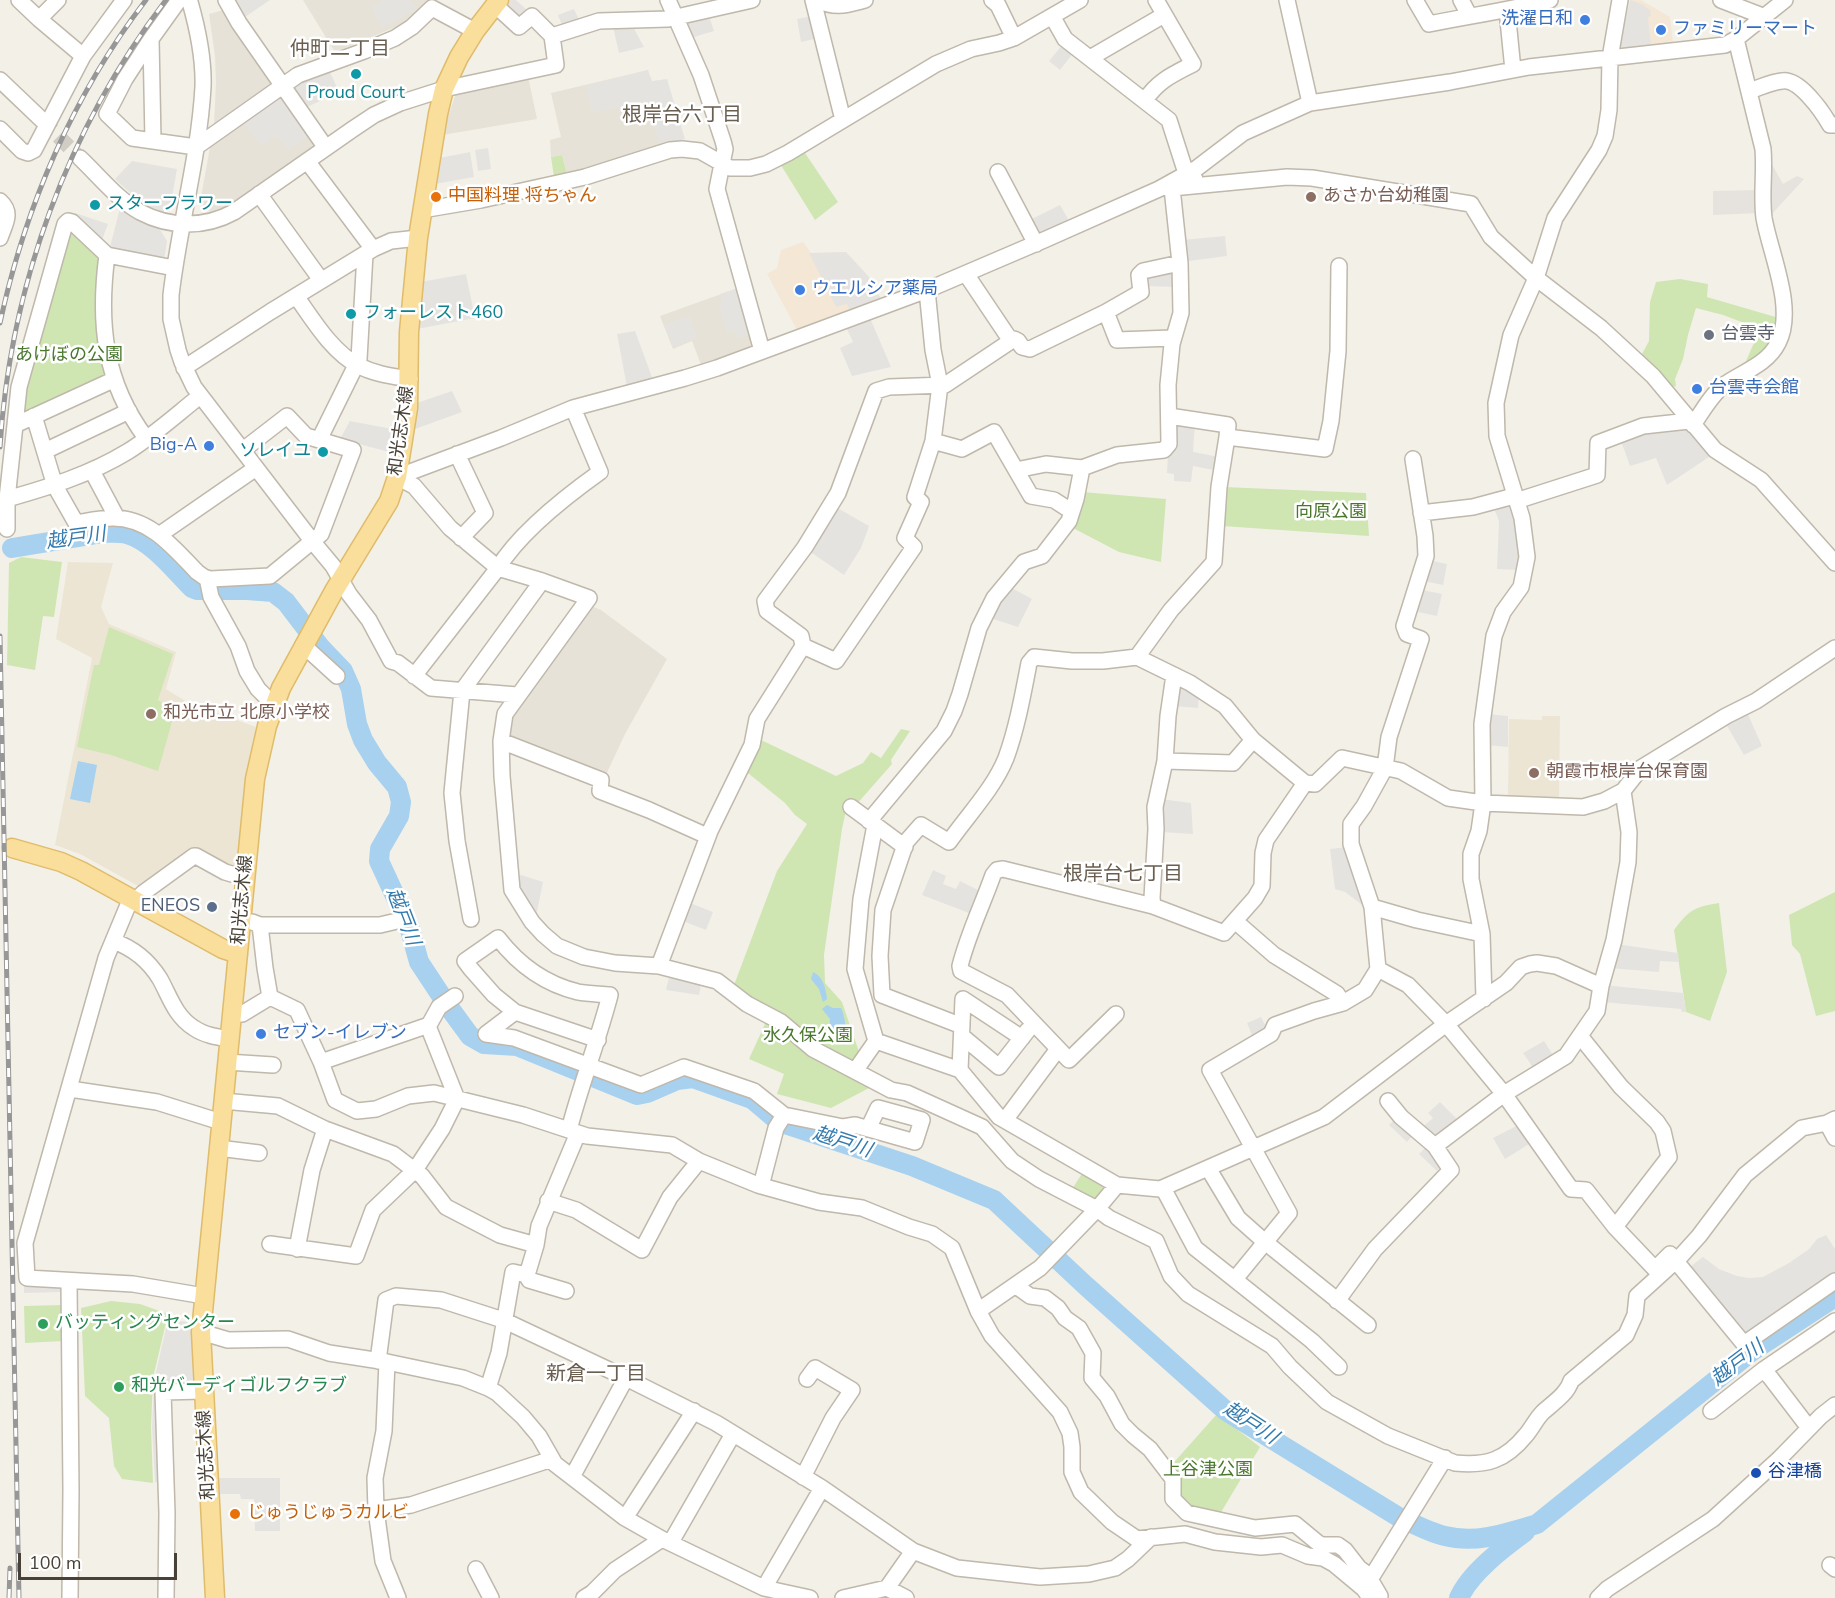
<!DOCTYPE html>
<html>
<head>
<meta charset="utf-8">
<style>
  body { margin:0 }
  #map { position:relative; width:1835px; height:1598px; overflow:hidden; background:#f3f0e8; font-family:"Nunito Sans",sans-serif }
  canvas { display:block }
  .scale { position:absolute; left:18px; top:1553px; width:159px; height:27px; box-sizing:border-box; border:3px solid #474137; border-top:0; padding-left:8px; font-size:18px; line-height:21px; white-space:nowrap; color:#474137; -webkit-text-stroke:4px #fff; paint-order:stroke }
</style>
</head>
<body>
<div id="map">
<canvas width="1835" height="1598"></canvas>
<div class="scale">100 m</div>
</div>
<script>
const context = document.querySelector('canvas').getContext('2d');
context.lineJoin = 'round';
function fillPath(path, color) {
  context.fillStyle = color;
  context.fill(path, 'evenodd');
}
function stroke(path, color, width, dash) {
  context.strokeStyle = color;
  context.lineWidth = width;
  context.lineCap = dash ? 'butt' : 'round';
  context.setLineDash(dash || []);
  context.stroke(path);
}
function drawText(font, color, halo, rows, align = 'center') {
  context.font = font + ' "Nunito Sans","Noto Sans JP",sans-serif';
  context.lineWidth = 5;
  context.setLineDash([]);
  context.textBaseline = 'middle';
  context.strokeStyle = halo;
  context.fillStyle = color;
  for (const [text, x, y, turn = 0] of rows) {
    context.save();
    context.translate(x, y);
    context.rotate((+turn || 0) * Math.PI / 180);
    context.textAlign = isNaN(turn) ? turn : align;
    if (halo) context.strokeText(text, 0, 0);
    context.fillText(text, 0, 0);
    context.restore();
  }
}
fillPath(new Path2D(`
  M303 0H429L403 24 335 52Z
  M227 9 275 83 214 126 216 83 215 56 209 14Z
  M648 70 660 146 567 174 562 155 551 157 550 140 561 137 551 93Z
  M528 76 537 119 442 135 457 90Z
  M281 97H285L317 146 243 198 222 210 211 213 200 203 210 147 213 143Z
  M738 288 755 344 752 348 701 365 692 341 673 349 660 316Z
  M591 606 601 610 667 659 625 734 604 779 509 742V715Z`), '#e7e2d7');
fillPath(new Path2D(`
  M1630 0H1641L1670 17 1673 43 1651 46H1620Z
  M803 242 811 253 846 252 869 277 881 299 797 330 767 274 777 268 781 250Z`), '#f4e7d5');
fillPath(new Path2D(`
  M1770 161 1783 184 1797 176 1804 179 1770 216Z
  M1757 190 1758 213 1713 215V191Z`), '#e6e2dd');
fillPath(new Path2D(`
  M68 562 113 563 101 607 109 624 176 652 166 689 187 702 256 727 238 867 235 870 194 848 140 887 80 854 55 845 92 658 56 639Z
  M1542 716H1560L1559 799H1508L1509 719 1542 720Z`), '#ece5d3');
fillPath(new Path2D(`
  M803 150 838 202 815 220 779 162Z
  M562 155 567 174 554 177 551 157Z
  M73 230 100 255 108 373 104 379 25 415 22 411 27 378 69 232Z
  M1680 279 1708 284 1707 297 1779 318 1773 342 1751 363 1746 361 1760 329 1723 315 1696 308 1688 335 1683 359 1675 379 1676 386 1672 387 1642 354 1649 341 1650 302 1656 282Z
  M1224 487 1366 493 1369 536 1222 526Z
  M1082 492 1166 499 1161 562 1119 552 1071 527Z
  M21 557 62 562 54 617 43 616 35 670 7 665 9 563Z
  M109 627 173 654 158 700 175 711 158 771 111 755 77 747 94 665H99Z
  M901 729 910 731 891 760 892 764 856 805 847 806 842 829 824 955 825 983 842 1002 871 1087 831 1108 777 1094 784 1074 749 1059 769 1015 731 993 777 871 807 824 795 815 785 803 743 769 757 738 836 776 863 763 871 752 881 758Z
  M1835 892V1011L1816 1016 1800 954 1792 945 1789 915Z
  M1719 903 1727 972 1710 1021 1686 1012 1674 930C1689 910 1694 907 1719 903Z
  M1085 1169 1112 1186 1097 1204 1072 1189Z
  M111 1301 140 1304 168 1314 153 1378 151 1427 153 1483 122 1479 114 1466 109 1418 85 1396 81 1308Z
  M62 1305 63 1341 25 1343 24 1306Z
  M1217 1414 1260 1447 1220 1514 1194 1513 1176 1496 1168 1469Z`), '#cfe6b3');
fillPath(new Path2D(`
  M232 0H270L242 19Z
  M383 0H411L416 9 382 28 371 7Z
  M509 0H516L528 11 519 21 501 8Z
  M1630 0 1644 5V6L1650 10 1651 16 1648 17 1651 46 1623 49 1620 46Z
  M574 9 580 22 563 28 558 15Z
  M708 13 714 31 691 38 684 21Z
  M813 16 818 38 801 42 797 19Z
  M632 25 644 47 619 53 613 27Z
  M1064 43 1074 52 1060 70 1049 61Z
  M329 70 339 92 305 108 292 90 294 86 301 81Z
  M648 70 652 81 667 79 685 139 660 146 645 101 592 113 586 86Z
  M281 97 309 136 288 150 277 135 261 146 244 123Z
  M488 148 491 169 478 171 475 150Z
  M470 152 474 177 435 184 439 158Z
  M132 161 177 169 170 208 163 212 141 203 115 179Z
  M1060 205 1071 224 1044 235 1037 233 1030 220Z
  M120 208 136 219 159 228 167 241 164 261 109 251Z
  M75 213 108 224 102 240 95 237 73 216Z
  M1225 236 1227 256 1189 261 1184 257 1182 240Z
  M846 252 869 277 881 299 850 311 847 304 836 307 809 253Z
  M1173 268 1177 287 1145 286 1146 274Z
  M466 274 475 318 417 329 420 282Z
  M738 288 751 334 737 338 735 331 727 333 719 305 722 304 720 294Z
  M689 316 697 338 673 347 665 325Z
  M870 318 891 367 852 376 840 348 853 342 846 327Z
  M635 331 652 377 648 383 627 387 617 334Z
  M452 391 462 412 415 429 417 403Z
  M350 421 392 429 391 450 389 452 340 439Z
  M1195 424 1193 452 1219 457 1218 471 1193 466 1191 482 1174 481V474L1167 473 1168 454 1173 425Z
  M1684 426 1690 430 1712 455 1667 485 1656 458 1630 466 1621 441 1644 432Z
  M1509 501 1519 519V570L1497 569 1499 521 1493 506Z
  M834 506 869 526 861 548 844 575 806 549Z
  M1428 560 1447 564 1443 585 1423 581Z
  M1008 586 1032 599 1018 627 987 617Z
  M1422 590 1442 594 1437 616 1418 612Z
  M1175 681 1199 693 1198 708 1173 706Z
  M1746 710 1762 746 1744 755 1724 721Z
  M1487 714 1508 716V747L1486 745Z
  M1160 799 1191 803 1193 834 1161 832Z
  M1349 847 1369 910 1345 892 1335 889 1330 849Z
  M933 870 946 876 943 884 956 889 960 881 984 893 974 915 922 895Z
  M521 875 543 882 535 922 522 901 517 877Z
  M685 901 713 912 706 930 678 919Z
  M1616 944 1678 953 1679 962 1660 961 1659 972 1610 968Z
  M670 973 702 979 699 995 666 990Z
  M1604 985 1683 993 1686 1012H1682L1681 1009 1602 1002Z
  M1261 1017 1268 1031 1253 1038 1247 1023Z
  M1544 1041 1556 1060 1536 1072 1523 1053Z
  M1440 1102 1458 1120 1437 1139 1420 1129 1433 1118 1428 1113Z
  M1396 1118 1414 1134 1407 1142 1389 1125Z
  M1522 1123 1534 1141 1505 1159 1493 1138Z
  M1426 1147 1444 1163 1437 1171 1419 1154Z
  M1826 1235 1835 1249V1278L1745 1337 1690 1267 1703 1257 1719 1269 1737 1276 1749 1278 1763 1277 1789 1263 1809 1249 1817 1239Z
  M24 1283 61 1285V1292L24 1293Z
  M168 1319 193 1323 195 1386 161 1387V1483L155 1482 152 1427 154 1381Z
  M218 1478H280V1531H255L254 1499H241L240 1494H218Z`), '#e5e3e0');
fillPath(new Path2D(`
  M78 761 97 765 90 803 70 799Z
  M813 972C823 976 826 989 827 999L823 1002 819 989 811 979Z
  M827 1005 833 1008H841C846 1018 844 1028 850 1038L844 1045 829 1031 830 1019 822 1009Z`), '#a7d1ee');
stroke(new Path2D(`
  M12 548 103 533C111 533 119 532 127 534 153 542 173 569 192 588L197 590H247L273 592 286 602 321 648 343 671 351 689 357 724 363 740 377 763 397 787 401 802 399 816 380 849 379 861 409 926 419 962 448 1006 470 1036 484 1044 517 1046 637 1095 647 1093 677 1080 693 1078 752 1099 779 1122 912 1166 994 1200 1086 1286 1226 1411 1397 1516C1412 1523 1428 1532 1445 1536 1476 1544 1507 1533 1537 1524L1751 1352 1835 1297
  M1459 1598C1470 1573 1503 1548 1525 1532`), '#a7d1ee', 20);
stroke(new Path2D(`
  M42 120 80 158`), '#d1cdc5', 15, [15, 8]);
const minor = new Path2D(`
  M19 0 39 19 83 56
  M226 0 239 23 326 148
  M668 0 701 75 723 141 725 149 717 189 762 351
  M813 0 843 120
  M817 0C836 9 846 5 865 0
  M992 0 998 5 1014 38
  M1287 0 1310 103
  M1415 0 1429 24C1469 16 1510 10 1550 0
  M1461 0 1469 15
  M1721 0 1765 17
  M190 2C198 30 204 58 203 87 199 157 179 226 171 295V319L178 350 182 362 194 387 313 542 333 566 349 594 369 620 391 661 398 663 431 688 517 695
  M495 5 519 27 532 16 552 36 599 21 668 19 752 0
  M1507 10 1513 70
  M1052 16 1065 39 1169 120 1184 167 1195 179
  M39 19 58 0
  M151 39 125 79 107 114 132 138 196 147 298 75 364 51 395 38 412 27 432 8 475 31
  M1090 58 1164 15
  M0 80 42 120
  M1749 91C1759 88 1771 82 1782 81 1799 78 1822 111 1830 125H1835
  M1145 100C1159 80 1172 75 1193 64L1156 0
  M0 129 22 151 28 153 34 150 83 56 124 0
  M153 141 151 39 179 0
  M80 158C99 176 117 199 140 212 170 228 205 228 234 212L353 129 374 115 400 103 444 89 556 65 552 36
  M307 161 373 249
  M998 172 1036 244
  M1172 188 1287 177 1312 178 1471 204 1491 237 1536 278 1601 328 1653 376 1715 450 1761 480 1835 563
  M259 194 321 280
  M0 201C13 213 5 223 0 238
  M422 210 481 200 585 177 670 150 682 149 700 151 730 168H750L766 164 788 153 936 64 971 49 999 43 1014 38 1080 0
  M107 255C98 323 104 382 146 438
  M966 274 1011 341 1014 339 1018 341 1022 347 1030 349 1106 312 1117 340 1172 338
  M296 296C313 320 332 352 359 366 375 374 392 376 410 379
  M1106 312 1141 292 1139 275 1143 271 1180 263
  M184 368 270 312 373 249 391 241 418 238
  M113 380 15 425 19 387 65 224 68 221 72 222 107 255 174 268
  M34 416 55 486 76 523C88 521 101 518 113 518 150 518 173 547 197 572L204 577 210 579 270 576 321 534 353 450 306 436 287 416 243 450
  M1169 416 1228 425 1227 437 1325 449 1331 421 1338 351 1339 266
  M1693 425C1702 412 1711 395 1724 385 1742 372 1767 365 1778 343 1796 309 1770 253 1764 218 1761 195 1765 172 1763 149L1736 39
  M319 440 359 359 365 254
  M933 441 962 449 994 432 1031 496 1054 500 1071 511
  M45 451 129 411
  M457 454 485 513 461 538
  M1016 470 1046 464 1082 468
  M92 471 117 518
  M397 477 414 486 450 528 498 568 542 581 589 598 505 714 501 741 502 776 512 890 532 922 543 934 557 946 584 957 615 963 659 966 717 981 747 1004 781 1022 813 1049 891 1090 907 1093 982 1127 1012 1161 1039 1179 1097 1209 1109 1218 1156 1241 1171 1276 1188 1294 1272 1346 1290 1367 1327 1402 1388 1436 1455 1463C1486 1466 1505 1461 1526 1435 1532 1428 1536 1419 1543 1412 1553 1403 1567 1394 1571 1381L1626 1335 1635 1315 1637 1296 1680 1257 1699 1236 1745 1175 1802 1128 1827 1123 1835 1119
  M397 477 501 438 573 408 685 378 717 368 927 290 1044 240 1159 189 1197 168 1243 133 1310 103 1450 82 1529 67 1725 45 1736 39 1785 0
  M7 499C49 487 89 475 127 452 153 436 176 415 200 396
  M1516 501 1597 475 1598 443 1643 426 1689 421
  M1421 513 1473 507 1514 496
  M7 529V499L15 425
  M159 535 256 468
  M207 578 211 597 238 646 247 671 258 689 274 705
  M303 645 337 676
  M803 646 836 661 914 547 905 538 921 502 915 497 933 441 940 385 933 350 927 290
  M1137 657 1171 610 1214 562 1219 487 1227 437
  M1174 675 1168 716 1165 761 1155 807 1156 829 1152 898 1153 906 1224 933 1255 898 1262 886 1263 853 1266 840 1305 783
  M414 676 498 568C520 532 565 497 600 472L573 408
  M501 741 601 780 600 791 649 810 707 836
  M1165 761 1233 763 1253 740
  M851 807 905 847
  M869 821 944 731 954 711 960 694 979 628 994 598 1024 562 1042 556 1069 521 1076 499 1082 468 1117 455 1164 450 1169 444 1168 385 1172 344 1181 313 1180 263 1172 188 1170 183
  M131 898 106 958 25 1243 27 1278 133 1284 204 1296
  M135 901 143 893 194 856H196L225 872 245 878
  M1372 907 1417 920 1482 934
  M471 919 457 841 452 793 462 691 542 581
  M1235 921 1274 955 1337 994 1343 1003
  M252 922 260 925H380L397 921
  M260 925 265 968 270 997 297 1010 321 1062 335 1100 357 1111 376 1109 408 1096 434 1093 523 1115 587 1136 672 1145 699 1161 758 1185 819 1202 862 1208 909 1227 932 1234 952 1248 978 1311 992 1336 1060 1412 1070 1433 1072 1447V1472L1081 1492 1112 1522 1137 1539 1185 1534 1215 1542 1261 1547 1282 1545 1308 1556 1323 1558 1334 1564 1364 1589 1370 1598
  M113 941C133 948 149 961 160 979 170 997 175 1016 194 1028 204 1035 217 1037 229 1039
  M659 966 710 831 752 745 757 719 803 646 801 636 767 611 765 601 805 547 838 493 876 391 889 387 945 385 1011 341
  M1378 969 1408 985 1446 1024 1504 1094 1571 1189 1586 1190 1615 1227 1655 1269 1670 1254 1744 1344 1835 1281
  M1484 999 1482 934 1471 879V854L1479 831 1483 803 1482 724 1494 636 1503 612 1521 587 1527 557 1522 518 1497 436 1496 403 1511 335 1536 278 1555 218 1599 150 1605 136 1609 110 1610 58 1620 0
  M515 1012 486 1034 514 1038 641 1085 684 1067 754 1091 784 1115 843 1127 855 1125 915 1142 922 1120 878 1108 868 1129
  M232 1014H242L270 997
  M1116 1014 1069 1060 1007 995 961 971 960 966C968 934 982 906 993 875L997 870 1003 869 1153 906
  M962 1026 882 995 880 956 883 910 906 842 921 825 949 842C968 815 994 788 1006 758 1017 728 1023 694 1029 663L1034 657 1072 661H1103L1137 657 1190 683 1225 706 1253 740 1305 783 1315 784 1342 758 1401 771 1448 798 1483 803 1583 807 1604 801 1623 791 1641 768 1726 716 1756 701 1835 648
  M1580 1036 1621 1087 1657 1122 1663 1131 1669 1157 1615 1227
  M963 1037 999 1067 1028 1030
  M876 1041 960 1070 999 1117 1117 1185 1160 1189 1324 1117 1446 1024 1506 983 1521 967 1530 964 1537 963 1556 966 1601 986
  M227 1062 273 1065
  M321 1062 429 1025 439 1007 455 996
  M960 1070 963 999 1022 1038
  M855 1071 876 1041 855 969 861 899 875 825
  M70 1089 157 1102 221 1122
  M223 1101 278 1106 325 1129 393 1154 422 1176 446 1207 500 1235 536 1245
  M1005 1120 1058 1049
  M1827 1123 1835 1138
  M569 1130C581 1084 598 1041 610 995 600 994 588 994 578 992 545 984 518 964 498 938L465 961 471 969 494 995 515 1012 598 1040
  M1435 1146 1504 1094 1566 1056 1597 1011 1601 986 1614 940 1628 862 1629 832 1623 791
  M218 1148 259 1153
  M1208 1168 1238 1218 1265 1242 1368 1325
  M761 1186 776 1128 784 1115
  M1163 1188 1195 1248 1312 1341 1339 1367
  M548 1201 576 1210 642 1250 670 1197 699 1161
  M270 1244 356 1256 373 1210 415 1170 442 1129 457 1099 428 1026
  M297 1249 312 1170 325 1129
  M527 1275 529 1280 566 1291
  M1235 1279 1289 1213 1210 1070 1271 1034 1275 1025 1314 1011 1343 1003 1365 990 1378 969 1372 907 1351 844V824L1364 806 1385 768 1389 737 1421 639 1407 634 1404 626 1426 556 1425 536 1413 459
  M69 1282 71 1490 70 1598
  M1016 1286 1030 1296 1045 1298 1058 1308 1065 1318 1079 1328 1093 1353 1092 1378 1107 1396 1122 1424 1133 1435 1150 1449 1173 1479V1499L1187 1513 1255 1528 1295 1524 1318 1543 1322 1545H1338L1345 1550 1359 1568 1367 1574 1380 1596
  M1337 1301 1375 1249 1451 1170 1435 1146 1401 1117 1388 1101
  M978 1311 1040 1268 1097 1209 1117 1185
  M201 1332 228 1340 288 1339 329 1353 387 1362 463 1378 488 1388 497 1393 523 1417 539 1436 555 1464 625 1518 662 1539 764 1588 810 1598
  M378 1361 386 1300 396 1296 441 1300 503 1320 626 1378 716 1423 822 1488 913 1551 957 1568 1040 1577 1089 1574 1115 1568 1128 1559 1151 1537
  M387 1362 384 1431 375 1478 376 1510 383 1561 398 1598
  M1763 1370 1770 1377 1809 1428
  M488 1388 499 1353 513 1272 527 1275 536 1245 539 1226 578 1133
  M1711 1411 1763 1370 1835 1321
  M572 1477 626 1378
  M803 1477 833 1418 852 1390 815 1368 807 1379
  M376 1510 411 1505 552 1459
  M625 1518 694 1411
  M671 1542 733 1434
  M1830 1565 1835 1569
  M476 1569 491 1598
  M1366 1586 1445 1458
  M764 1588 822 1488
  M887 1588 906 1598
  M166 1598 167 1513 163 1392 203 1391
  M584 1598 592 1593 615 1570 662 1539
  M843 1598 887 1588 913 1551
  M1598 1598 1607 1589 1713 1519 1779 1459 1821 1416 1835 1405`);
const major = new Path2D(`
  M12 848 61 862 81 871 223 949 238 954
  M215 1598 201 1332 255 779 267 726 281 688 334 591 389 501 397 477 408 408 409 332 418 238 438 114 444 89 459 57 475 31 499 0`);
stroke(minor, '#bfb8ab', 18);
stroke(major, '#dfbc6b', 21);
stroke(minor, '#fff', 15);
stroke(major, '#fade9b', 18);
const rail = new Path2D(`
  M0 323C25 207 73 95 146 0
  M0 447C10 286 68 128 166 0
  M0 636 19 1598
  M9 1598 10 1568`);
stroke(rail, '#979797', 5);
stroke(rail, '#fff', 3, [9]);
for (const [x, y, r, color] of [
  [1585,20,6,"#3f7fe0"],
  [1661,30,6,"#3f7fe0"],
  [356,74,6,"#0f9aa8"],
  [436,197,6,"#e8710a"],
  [1311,197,6,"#8d6e63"],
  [95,205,6,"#0f9aa8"],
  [800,290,6,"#3f7fe0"],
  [351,314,6,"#0f9aa8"],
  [1709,335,6,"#6b7280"],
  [1697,389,6,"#3f7fe0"],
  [209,446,6,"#3f7fe0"],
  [323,452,6,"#0f9aa8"],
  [151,714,6,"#8d6e63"],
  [1534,773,6,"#8d6e63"],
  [212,907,6,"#5c6f8a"],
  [261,1034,6,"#3f7fe0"],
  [43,1324,6,"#2e9e5b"],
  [119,1387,6,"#2e9e5b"],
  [1756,1473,6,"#1a4fb4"],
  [235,1514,6,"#e8710a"]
]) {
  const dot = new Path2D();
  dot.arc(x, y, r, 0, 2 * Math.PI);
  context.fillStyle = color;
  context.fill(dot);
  stroke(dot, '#fff', 2);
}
drawText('18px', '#366cbe', '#fff', [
  ["洗濯日和",1573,20,"right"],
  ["ファミリーマート",1673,30],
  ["ウエルシア薬局",812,290],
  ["台雲寺会館",1709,389],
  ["Big-A",197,446,"right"],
  ["セブン-イレブン",273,1034]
], 'left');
drawText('18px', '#0d838f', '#fff', [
  ["Proud Court",356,94,"center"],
  ["スターフラワー",107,205],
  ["フォーレスト460",363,314],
  ["ソレイユ",311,452,"right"]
], 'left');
drawText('18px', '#c56008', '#fff', [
  ["中国料理 将ちゃん",448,197],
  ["じゅうじゅうカルビ",247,1514]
], 'left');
drawText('18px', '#785e54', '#fff', [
  ["あさか台幼稚園",1323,197],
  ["和光市立 北原小学校",163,714],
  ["朝霞市根岸台保育園",1546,773]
], 'left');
drawText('18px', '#5b616d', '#fff', [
  ["台雲寺",1721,335]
], 'left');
drawText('18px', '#49772c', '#fff', [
  ["あけぼの公園",69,356],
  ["向原公園",1331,513],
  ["水久保公園",808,1037],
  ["上谷津公園",1208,1471]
]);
drawText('18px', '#474137', '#fff', [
  ["和光志木線",402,431,-82],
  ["和光志木線",243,900,-85],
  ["和光志木線",207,1455,-93]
]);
drawText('18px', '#4e5e75', '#fff', [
  ["ENEOS",200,907]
], 'right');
drawText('18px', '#27864d', '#fff', [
  ["バッティングセンター",55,1324],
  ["和光バーディゴルフクラブ",131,1387]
], 'left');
drawText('18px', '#164399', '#fff', [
  ["谷津橋",1768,1473]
], 'left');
drawText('20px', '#695e4f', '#fff', [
  ["仲町二丁目",340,50],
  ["根岸台六丁目",682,116],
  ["根岸台七丁目",1123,875],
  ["新倉一丁目",596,1375]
]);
drawText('italic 20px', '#347caf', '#fff', [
  ["越戸川",76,539,-8],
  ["越戸川",402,917,69],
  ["越戸川",842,1143,18],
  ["越戸川",1738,1364,-37],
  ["越戸川",1250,1424,33]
]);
</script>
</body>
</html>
